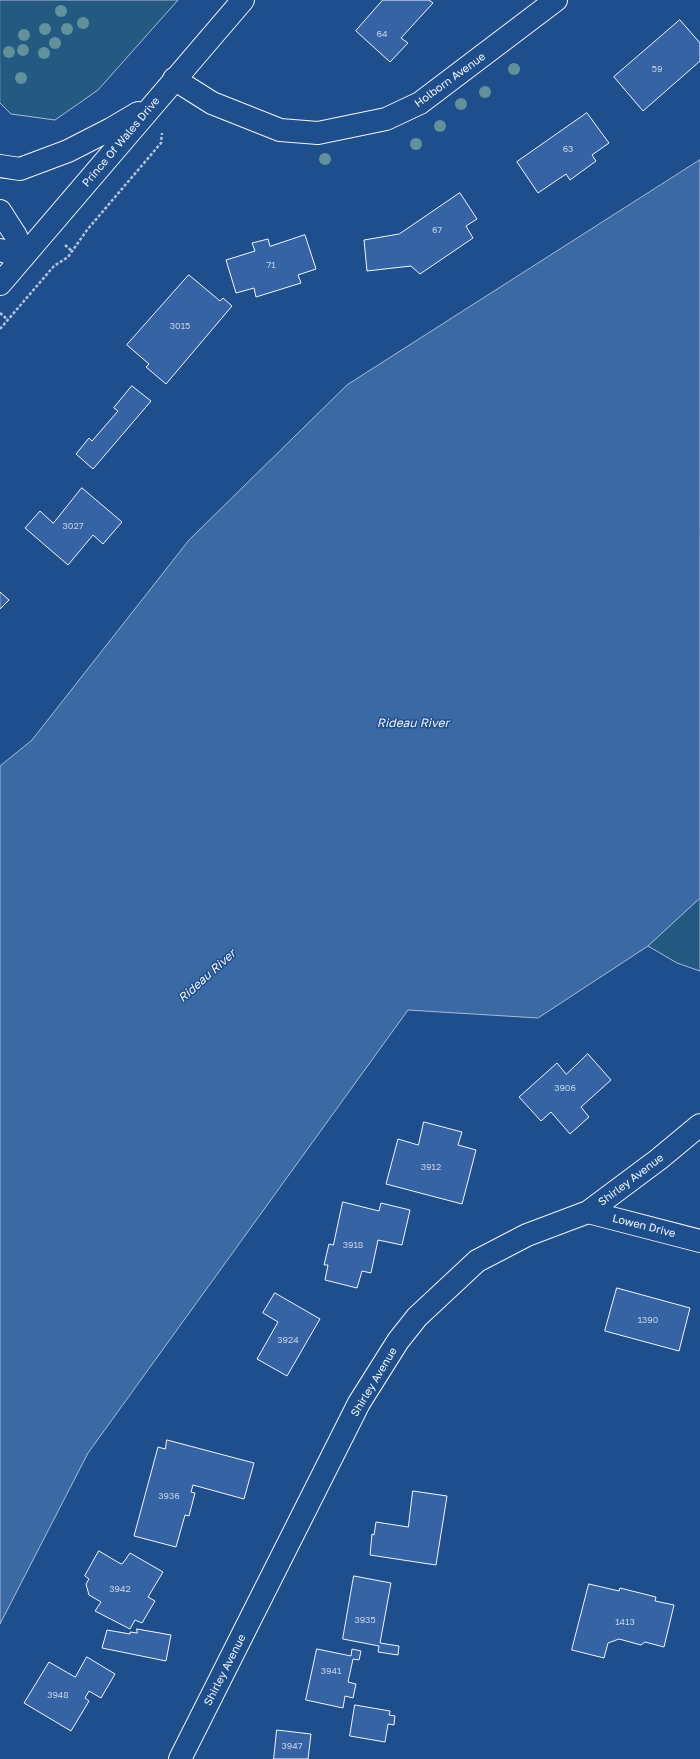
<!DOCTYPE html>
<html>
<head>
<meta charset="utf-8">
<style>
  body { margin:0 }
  canvas { display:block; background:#1f4e8c }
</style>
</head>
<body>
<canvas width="700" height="1759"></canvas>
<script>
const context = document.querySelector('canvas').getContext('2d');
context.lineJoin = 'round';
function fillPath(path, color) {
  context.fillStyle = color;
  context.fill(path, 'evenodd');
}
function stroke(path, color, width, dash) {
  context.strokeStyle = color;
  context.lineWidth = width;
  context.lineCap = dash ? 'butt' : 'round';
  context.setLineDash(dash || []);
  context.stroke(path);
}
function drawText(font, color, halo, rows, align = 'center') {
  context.font = font + ' "Golos Text",sans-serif';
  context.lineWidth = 3;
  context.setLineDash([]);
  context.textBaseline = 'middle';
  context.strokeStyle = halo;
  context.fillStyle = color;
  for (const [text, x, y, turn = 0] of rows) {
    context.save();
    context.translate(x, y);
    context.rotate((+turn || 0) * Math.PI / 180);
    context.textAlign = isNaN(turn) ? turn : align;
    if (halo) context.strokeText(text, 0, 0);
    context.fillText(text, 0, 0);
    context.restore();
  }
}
const green = new Path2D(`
  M0 0H178L98 90 55 120 11 114 0 103Z
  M700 898V971L677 963 648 946Z`);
fillPath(green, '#245a82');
stroke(green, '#a8bbd7', 1);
const water = new Path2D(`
  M700 160V898L648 946 538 1018 408 1010 88 1453 0 1624V766L32 740 189 540 347 385Z`);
fillPath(water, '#3b69a3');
stroke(water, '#a8bbd7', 1);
const building = new Path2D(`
  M383 0H429L433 3 401 38 408 43 390 62 356 31Z
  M680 20 700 43V61L643 111 614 77Z
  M587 113 609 143 592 155 596 161 570 180 566 174 538 193 517 162Z
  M460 193 477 219 466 226 473 238 420 274 411 266 367 271 364 240 399 234Z
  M305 235 316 269 298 275 301 283 256 297 254 288 236 293 226 260 255 251 252 243 268 239 270 246Z
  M189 275 220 301 223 298 232 306 166 384 146 367 149 364 127 345Z
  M132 386 151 401 93 469 76 454 89 438 92 441 118 411 114 408Z
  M82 488 122 522 103 544 93 535 68 565 25 528 40 511 53 523Z
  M0 592 9 600 0 609Z
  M588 1054 611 1080 581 1107 589 1117 570 1134 551 1112 541 1121 519 1097 557 1063 566 1074Z
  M424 1122 462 1132 458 1145 476 1150 462 1204 386 1184 398 1139 418 1145Z
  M343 1202 379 1211 381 1203 410 1210 402 1245 378 1240 371 1273 362 1271 357 1288 325 1280 328 1265H324L329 1244 333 1245Z
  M617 1288 690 1308 679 1351 605 1331Z
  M275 1293 320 1319 287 1376 257 1359 278 1322 263 1313Z
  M167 1440 254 1463 244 1499 193 1485 191 1492 195 1493 189 1516 185 1515 176 1547 134 1536 158 1447 165 1449Z
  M413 1491 447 1496 436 1565 370 1555 372 1534 374 1535 376 1522 408 1527Z
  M99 1551 121 1564 123 1563 130 1553 163 1572 148 1597 155 1601 142 1623 135 1620 130 1629 95 1611 101 1602 89 1595 86 1584 89 1579 85 1576Z
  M354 1576 391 1583 380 1643 399 1646 398 1655 378 1652 379 1646 343 1639Z
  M589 1584 619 1591 620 1588 656 1597 655 1601 674 1605 664 1647 645 1642 641 1645 619 1639 608 1643 604 1658 572 1650Z
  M137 1629 171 1635 166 1661 102 1648 107 1630 130 1634V1632L137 1633Z
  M317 1649 351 1656 352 1649 361 1651 359 1660 353 1659 348 1682 356 1684 353 1698 345 1696 343 1708 306 1700Z
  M87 1657 115 1674 101 1698 89 1691 85 1698 89 1701 71 1731 24 1703 49 1662 75 1677Z
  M355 1705 390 1711 389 1715 395 1716 394 1725 388 1724 385 1742 350 1736Z
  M277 1730 311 1734 308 1759H274Z`);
fillPath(building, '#3563a3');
stroke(building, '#f2f6ff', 1);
const minor = new Path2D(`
  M174 79 212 103 280 130 318 133 386 119 420 103 556 0
  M588 1212 700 1241
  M180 1759 359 1403 398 1341 417 1317 477 1261 527 1235 588 1212 659 1159 700 1125`);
const major = new Path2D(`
  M0 166 20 169 68 151 111 129 138 113
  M0 211 16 236 24 256
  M0 250 12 254 24 256
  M0 284 243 0`);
stroke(minor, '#f2f6ff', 24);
stroke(major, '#f2f6ff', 24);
stroke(new Path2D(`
  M65 245 72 251
  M0 313 8 320
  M0 329 54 266 68 257 87 230 161 143 162 133`), '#b3c4dc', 2.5, [3, 2]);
stroke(minor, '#1f4e8c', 22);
stroke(major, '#1f4e8c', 22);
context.fillStyle = '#61919a';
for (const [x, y] of [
  [61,11],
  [83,23],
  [45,29],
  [67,29],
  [24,35],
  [55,43],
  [23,50],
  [9,52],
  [44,53],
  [514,69],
  [21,78],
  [485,92],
  [461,104],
  [440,126],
  [416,144],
  [325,159]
]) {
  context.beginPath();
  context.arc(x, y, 6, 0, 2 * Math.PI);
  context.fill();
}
drawText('9px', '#c3d1e8', null, [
  ["64",382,34],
  ["59",657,69],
  ["63",568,149],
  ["67",437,230],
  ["71",271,265],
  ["3015",180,326],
  ["3027",73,526],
  ["3906",565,1088],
  ["3912",431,1167],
  ["3918",353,1245],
  ["1390",648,1320],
  ["3924",288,1340],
  ["3936",169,1496],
  ["3942",120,1589],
  ["3935",365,1620],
  ["1413",625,1622],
  ["3941",331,1671],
  ["3948",58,1695],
  ["3947",292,1746]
]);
drawText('11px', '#f2f6ff', '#1f4e8c', [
  ["Holborn Avenue",450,80,-36],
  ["Prince Of Wales Drive",121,142,-50],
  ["Shirley Avenue",631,1180,-37],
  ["Lowen Drive",644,1226,14],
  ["Shirley Avenue",374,1382,-59],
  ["Shirley Avenue",225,1670,-63]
]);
drawText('italic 12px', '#f2f6ff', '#1f4e8c', [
  ["Rideau River",413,723],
  ["Rideau River",207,976,-42]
]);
</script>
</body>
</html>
